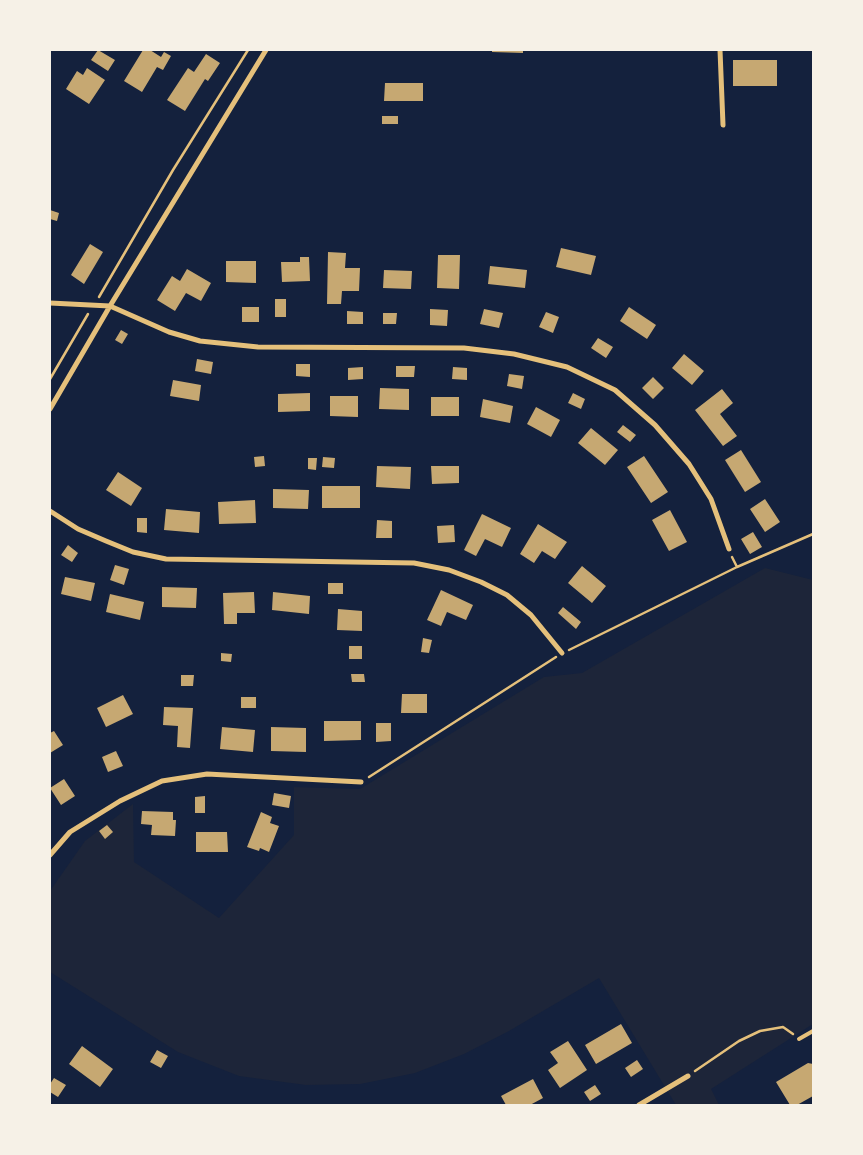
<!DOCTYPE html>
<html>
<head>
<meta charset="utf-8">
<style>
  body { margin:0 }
  #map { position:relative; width:863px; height:1155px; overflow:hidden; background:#14213d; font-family:Spectral,serif }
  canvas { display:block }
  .frame { position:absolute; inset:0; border:51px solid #f6f1e7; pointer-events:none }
</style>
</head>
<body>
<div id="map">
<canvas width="863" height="1155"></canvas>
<div class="frame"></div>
</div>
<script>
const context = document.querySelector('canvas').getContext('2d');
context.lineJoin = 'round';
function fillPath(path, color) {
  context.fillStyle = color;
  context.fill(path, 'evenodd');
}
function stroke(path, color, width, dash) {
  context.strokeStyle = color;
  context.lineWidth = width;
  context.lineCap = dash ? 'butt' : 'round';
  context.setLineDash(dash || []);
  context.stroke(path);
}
fillPath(new Path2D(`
  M765 568 813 580V1024L711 1089 719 1105H676L599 978 509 1031 464 1054 415 1073 360 1084 306 1085 239 1076 178 1052 50 972V891L85 841 133 804 134 862 219 918 294 835V787L360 789 544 677 582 673Z`), '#1d2539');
fillPath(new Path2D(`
  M98 50 115 60 108 71 91 60Z
  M143 50H150L161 57 164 52 171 56 163 70 157 67 142 92 124 81Z
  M492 50H523V53L492 52Z
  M206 54 220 63 208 81 205 79 185 111 167 100 188 68 194 72Z
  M733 60H777V86H733Z
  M87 68 105 80 89 104 66 89 77 71 83 75Z
  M385 83H423V101H384Z
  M382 116H398V124H382Z
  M50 210 59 213 57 221 50 219Z
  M90 244 103 252 84 284 71 275Z
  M561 248 596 256 591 275 556 267Z
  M328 252 346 253 345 268H360L359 291H342L341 304H327Z
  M438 255H460L459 289 437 288Z
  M300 257H309L310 281 282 282 281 262H300Z
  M226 261H256V283L226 282Z
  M490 266 527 270 525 288 488 284Z
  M187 269 211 283 201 301 186 293 175 311 157 300 172 276 180 281Z
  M384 270 412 271 411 289 383 288Z
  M275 299H286V317H275Z
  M242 307H259V322H242Z
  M629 307 656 325 647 339 620 321Z
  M430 309 448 310 447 326 430 325Z
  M484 309 503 313 499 328 480 324Z
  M347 311 363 312V324H347Z
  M546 312 559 317 553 333 539 327Z
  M383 313H397L396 324H383Z
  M121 330 128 334 122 344 115 340Z
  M598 338 613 347 606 358 591 348Z
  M684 354 704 371 692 385 672 368Z
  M197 359 213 362 211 374 195 371Z
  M296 364H310V377L296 376Z
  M396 366H415L414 377H396Z
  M363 367V379L348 380V368Z
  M453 367 467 368V380L452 379Z
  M509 374 524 376 522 389 507 386Z
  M653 377 664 388 653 399 642 388Z
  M173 380 201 385 199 401 170 396Z
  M380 388 409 389V410L379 409Z
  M722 389 733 403 720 414 737 436 723 446 695 410Z
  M310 393V411L278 412V394Z
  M573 393 585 399 581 409 568 403Z
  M330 396H358V417L330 416Z
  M431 397H459V416H431Z
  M483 399 513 406 510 423 480 417Z
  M536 407 560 420 551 437 527 424Z
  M623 425 636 435 630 442 617 432Z
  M591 428 618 450 605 465 578 443Z
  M741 450 761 482 745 492 725 460Z
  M264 456 265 466 255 467 254 457Z
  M644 456 668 492 651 503 627 467Z
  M323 457 335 458 334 468 322 467Z
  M308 458H317L316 470 308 469Z
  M377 466 411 467 410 489 376 487Z
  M431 466H459V483L432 484Z
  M118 472 142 488 131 506 106 490Z
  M322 486H360V508H322Z
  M273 489 309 490 308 509 273 508Z
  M765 499 780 522 765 532 750 509Z
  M255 500 256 523 219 524 218 502Z
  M166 509 200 512 199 533 164 530Z
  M670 510 687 542 669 551 652 520Z
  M482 514 511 528 502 547 485 539 476 556 464 550Z
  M137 518H147V533L137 532Z
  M377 520 392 521V538H376Z
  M538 524 567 542 555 559 542 551 534 563 520 554Z
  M454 525 455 542 438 543 437 526Z
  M753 532 762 547 750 554 741 539Z
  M68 545 78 553 72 562 61 555Z
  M115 565 129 569 124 585 110 580Z
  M582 566 606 586 592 603 568 583Z
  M65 577 95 583 91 601 61 594Z
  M328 583H343V594H328Z
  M162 587 197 588 196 608 162 607Z
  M441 590 473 605 466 620 447 612 441 626 427 620Z
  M254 592 255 613H237V624H224L223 593Z
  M273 592 310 596 309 614 272 610Z
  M110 594 144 602 140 620 106 612Z
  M563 607 581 622 576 629 558 613Z
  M338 609 362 611V631L337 630Z
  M423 638 432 640 429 653 421 652Z
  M349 646H362V659H349Z
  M221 653 232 654 231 662 221 661Z
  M351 674H364L365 682H352Z
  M181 675H194L193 686H181Z
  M402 694H427V713H401Z
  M123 695 133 714 106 727 97 708Z
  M241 697H256V708H241Z
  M164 707 193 708 190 748 177 747 178 726 163 725Z
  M324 721H361V740L324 741Z
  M376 723H391V741L376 742Z
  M222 727 255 730 253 752 220 749Z
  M271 727 306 728V752L271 751Z
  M54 731 63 745 50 753V733Z
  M116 751 123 766 108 772 102 757Z
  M64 779 75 796 61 805 50 788Z
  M274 793 291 796 289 808 272 805Z
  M205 796V813H195V797Z
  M142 811 173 812V820H176L175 836 151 835 152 825 141 824Z
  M261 812 272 817 270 823 279 826 269 852 260 848 259 851 247 847Z
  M107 825 113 832 105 839 99 831Z
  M196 832H227L228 852H196Z
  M621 1024 632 1043 596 1064 585 1045Z
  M568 1041 587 1070 560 1088 548 1070 558 1063 550 1052Z
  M82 1046 113 1069 100 1087 69 1064Z
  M157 1050 168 1056 161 1068 150 1062Z
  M637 1060 643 1069 631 1077 625 1068Z
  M808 1063 813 1064V1096L797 1105H790L776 1082Z
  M54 1078 66 1085 58 1097 50 1092V1084Z
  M533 1079 543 1098 530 1105H506L501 1096Z
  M595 1085 601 1094 590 1101 584 1092Z`), '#c6a872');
stroke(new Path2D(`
  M99 297 173 170 248 50
  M50 379 88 314
  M732 557 737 567
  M569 650 737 567 813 534
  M369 777 556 657
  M695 1071 739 1041 760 1031 783 1027 793 1034`), '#e5c07b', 2.5);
stroke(new Path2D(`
  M799 1039 813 1031`), '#e5c07b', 4);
stroke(new Path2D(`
  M720 50 723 125
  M50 303 110 306 169 332 200 341 258 347 464 348 514 354 567 367 615 390 655 425 689 464 711 499 729 549
  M50 409 110 306 266 50
  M50 511 78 529 106 541 133 552 166 559 414 563 449 570 481 582 507 595 531 615 562 653
  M50 855 70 832 120 801 162 781 207 774 361 782
  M639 1105 688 1076`), '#e5c07b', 5);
</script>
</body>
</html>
